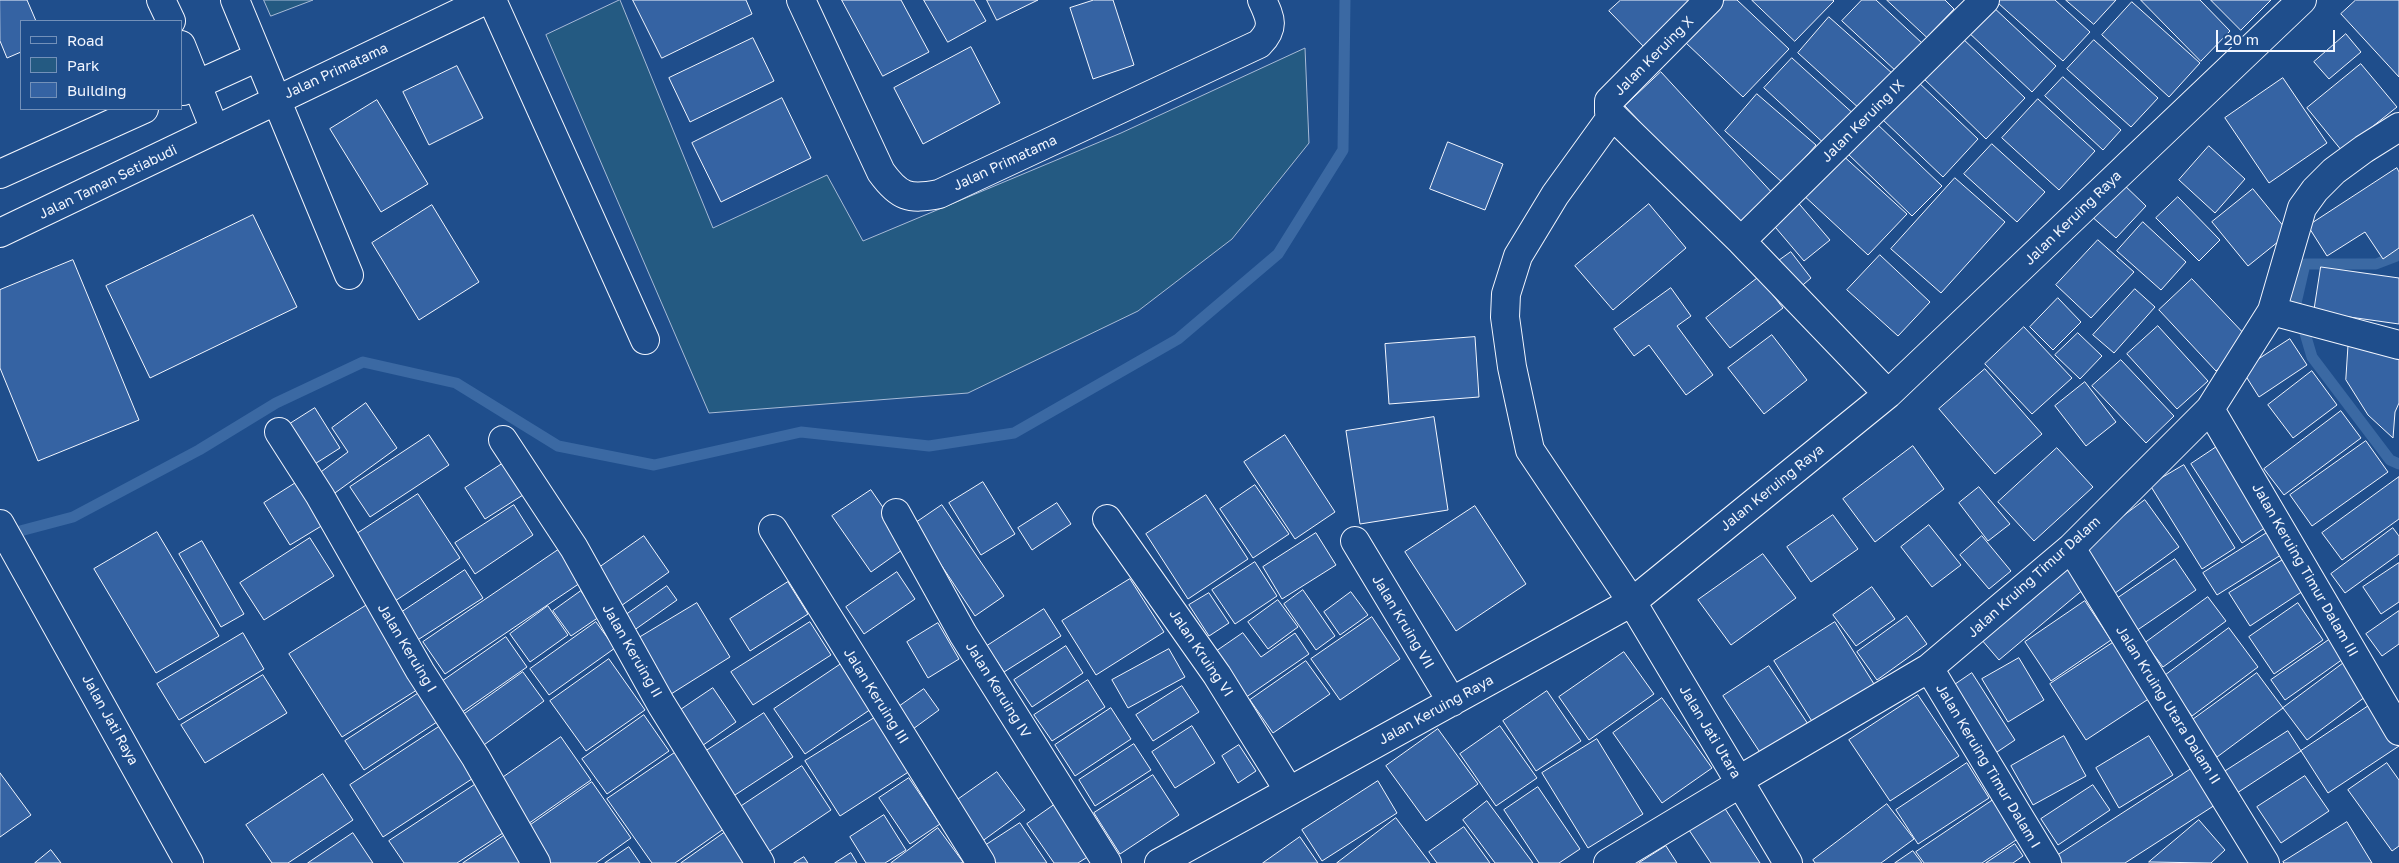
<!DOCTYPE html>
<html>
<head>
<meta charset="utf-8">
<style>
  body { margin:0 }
  #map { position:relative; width:2399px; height:863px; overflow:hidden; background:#1f4e8c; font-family:"Golos Text",sans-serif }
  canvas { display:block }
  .legend { position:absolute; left:20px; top:20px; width:162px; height:90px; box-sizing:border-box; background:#1f4e8c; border:1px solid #7391ba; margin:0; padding:6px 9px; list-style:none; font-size:15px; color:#f2f6ff }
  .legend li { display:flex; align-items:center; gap:10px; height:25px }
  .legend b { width:25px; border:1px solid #7391ba }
  .scale { position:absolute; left:2216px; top:30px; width:119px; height:22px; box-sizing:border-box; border:2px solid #f2f6ff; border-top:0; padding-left:6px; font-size:15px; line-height:18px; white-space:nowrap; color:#f2f6ff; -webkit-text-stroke:4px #1f4e8c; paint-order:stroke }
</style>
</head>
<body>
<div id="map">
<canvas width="2399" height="863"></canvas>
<ul class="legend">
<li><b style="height:6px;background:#1f4e8c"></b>Road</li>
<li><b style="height:14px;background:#245a82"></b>Park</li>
<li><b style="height:14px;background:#3563a3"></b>Building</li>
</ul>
<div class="scale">20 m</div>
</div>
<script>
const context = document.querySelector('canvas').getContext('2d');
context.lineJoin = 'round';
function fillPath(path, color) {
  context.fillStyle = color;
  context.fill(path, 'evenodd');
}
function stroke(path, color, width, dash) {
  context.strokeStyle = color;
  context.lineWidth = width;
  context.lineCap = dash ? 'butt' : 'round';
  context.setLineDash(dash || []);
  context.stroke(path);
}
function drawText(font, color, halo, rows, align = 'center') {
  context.font = font + ' "Golos Text",sans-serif';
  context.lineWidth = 4;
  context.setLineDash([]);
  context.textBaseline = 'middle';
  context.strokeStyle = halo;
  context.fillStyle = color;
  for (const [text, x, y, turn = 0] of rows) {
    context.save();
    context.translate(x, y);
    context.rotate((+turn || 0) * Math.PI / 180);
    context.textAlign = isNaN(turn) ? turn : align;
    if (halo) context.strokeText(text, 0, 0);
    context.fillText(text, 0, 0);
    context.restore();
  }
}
const green = new Path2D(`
  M264 0H313L271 16Z
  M620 0 713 228 827 175 863 241 1121 133 1305 48 1309 143 1232 239 1138 311 968 393 709 413 546 35Z`);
fillPath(green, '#245a82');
stroke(green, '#a8bbd7', 1);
stroke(new Path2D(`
  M2399 255 2376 264H2305L2296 303 2312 357 2390 460 2399 464
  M5 535 73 517 199 450 276 403 363 362 456 383 558 446 654 465 801 432 929 446 1014 433 1178 339 1278 254 1343 150 1345 0`), '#3b69a3', 11);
const building = new Path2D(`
  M0 0H27L36 21H21V52L7 58 0 41Z
  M633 0H746L752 14 662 58Z
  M842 0H901L929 52 883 76Z
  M924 0H974L986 21 948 42Z
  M987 0H1038L997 20Z
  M1094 0H1113L1134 65 1093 79 1070 8Z
  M1621 0H1698L1647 50 1609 11Z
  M1725 0H1737L1789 49 1743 97 1685 42Z
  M1752 0H1833L1834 1 1795 41Z
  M1862 0H1876L1923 44 1897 72 1842 21Z
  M1887 0H1945L1954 9 1927 37Z
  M2001 0H2055L2090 32 2063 61 1998 3Z
  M2066 0H2116L2094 24Z
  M2141 0H2200L2230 31 2201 61Z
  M2211 0H2271L2241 30Z
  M2356 0H2399V77L2341 14Z
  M2132 2 2200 63 2169 97 2102 35Z
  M1991 5 2056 66 2032 92 1967 31Z
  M1829 17 1893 74 1861 110 1798 53Z
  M2346 34 2361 52 2329 79 2314 62Z
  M1960 36 2025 98 1986 139 1921 76Z
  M753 38 774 81 690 122 669 78Z
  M2094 40 2158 98 2131 127 2067 69Z
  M971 47 1000 103 923 144 894 88Z
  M1792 58 1857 117 1829 148 1764 88Z
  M2361 64 2397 107 2342 151 2307 108Z
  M457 66 483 118 429 145 403 92Z
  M1661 72 1775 196 1740 229 1625 106Z
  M2063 77 2121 130 2103 150 2045 96Z
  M2283 78 2327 143 2269 183 2225 118Z
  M1916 80 1978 139 1943 177 1881 118Z
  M1757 94 1816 145 1783 183 1725 131Z
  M782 98 811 158 721 202 692 143Z
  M2038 99 2095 151 2059 190 2002 138Z
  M377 100 428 184 381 212 330 129Z
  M1875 122 1942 186 1912 216 1846 152Z
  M1448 142 1503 164 1485 210 1430 189Z
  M1992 144 2045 192 2017 222 1964 174Z
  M2209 146 2245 179 2215 213 2179 180Z
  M1839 152 1907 214 1868 255 1801 193Z
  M2397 168 2399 172V248L2383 259 2365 232 2327 256 2308 226Z
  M1955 178 2005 222 1941 293 1891 249Z
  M2121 182 2146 206 2116 238 2090 215Z
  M2253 189 2289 233 2248 266 2212 222Z
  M2178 197 2220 240 2199 261 2156 218Z
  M1795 199 1830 240 1804 261 1770 221Z
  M1649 204 1686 248 1613 310 1575 266Z
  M432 205 479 282 419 320 372 243Z
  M253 215 297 307 150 378 106 286Z
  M2143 222 2186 262 2161 290 2117 251Z
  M2098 240 2134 272 2091 318 2056 285Z
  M1791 252 1811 278 1797 290 1777 262Z
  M1880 255 1930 302 1898 336 1847 290Z
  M73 260 139 420 38 461 0 368V290Z
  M2321 267 2399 278V324L2314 312Z
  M1759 277 1783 308 1730 348 1706 318Z
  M2192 279 2249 339 2216 371 2159 310Z
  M1671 288 1691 316 1677 326 1713 375 1686 395 1649 345 1634 356 1614 329Z
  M2135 289 2155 307 2114 353 2093 335Z
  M2058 298 2081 322 2053 350 2030 327Z
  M2158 326 2208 381 2177 409 2127 354Z
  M2024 327 2072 378 2032 414 1985 364Z
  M2078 333 2102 356 2080 379 2055 355Z
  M1772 335 1807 380 1764 414 1728 368Z
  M2349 336 2399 350V403L2395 412 2393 438 2368 415 2346 380Z
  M1475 337 1479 397 1389 404 1385 344Z
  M2290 339 2307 365 2259 397 2242 370Z
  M2121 360 2174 416 2146 443 2092 386Z
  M1985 369 2042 434 1995 474 1939 409Z
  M2312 371 2337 405 2293 438 2268 405Z
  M2085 382 2116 422 2086 446 2055 406Z
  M366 403 397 448 328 498 314 477 348 452 332 428Z
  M315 408 340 448 310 467 285 427Z
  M2341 411 2361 438 2284 495 2264 469Z
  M1434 417 1448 510 1360 524 1346 431Z
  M429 435 449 465 370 517 350 487Z
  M1285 435 1335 512 1295 539 1244 462Z
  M2366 441 2388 472 2312 526 2290 495Z
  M2221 444 2272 523 2242 543 2191 464Z
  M1913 446 1944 489 1875 542 1843 499Z
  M2057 448 2093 487 2034 541 1998 502Z
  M502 464 523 495 485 519 465 488Z
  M2184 465 2235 548 2202 569 2150 485Z
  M2399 477V519L2342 560 2322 533Z
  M302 479 328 522 290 545 264 503Z
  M983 482 1015 534 981 555 949 503Z
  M1255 485 1289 534 1253 558 1220 509Z
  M1979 487 2010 524 1988 541 1959 503Z
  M871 490 909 545 871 572 832 516Z
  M418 494 460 558 395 601 352 537Z
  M1206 495 1248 559 1188 599 1146 534Z
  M2145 500 2179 547 2111 596 2078 550Z
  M1057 503 1071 524 1032 550 1018 528Z
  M514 505 533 535 475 574 455 543Z
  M942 505 1004 596 975 616 914 524Z
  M1475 506 1526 584 1456 631 1405 552Z
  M1833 515 1858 549 1811 582 1787 547Z
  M1929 525 1961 565 1932 587 1901 547Z
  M2393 528 2399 536V554L2345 593 2331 574Z
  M2270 531 2284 553 2217 595 2203 573Z
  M157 532 219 636 156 673 94 569Z
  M1316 533 1336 565 1282 599 1263 567Z
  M644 536 669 572 618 608 593 572Z
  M1982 536 2011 571 1989 589 1960 555Z
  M310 538 334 576 264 620 240 583Z
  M202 541 244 614 221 627 179 554Z
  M561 548 583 581 445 674 423 642Z
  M1763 554 1796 598 1731 645 1698 600Z
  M2286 558 2306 589 2250 626 2229 593Z
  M2175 559 2196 590 2136 631 2115 600Z
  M1255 562 1277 596 1235 624 1212 590Z
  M2399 563V602L2381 614 2363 587Z
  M2067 567 2085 588 1999 660 1981 639Z
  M465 570 483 598 416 641 399 614Z
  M897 572 915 599 864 634 846 607Z
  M1130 579 1164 632 1096 675 1062 621Z
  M788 582 808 614 750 651 730 619Z
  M667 586 677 600 633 631 623 617Z
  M1872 587 1895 619 1856 646 1833 615Z
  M1303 590 1335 636 1316 650 1284 604Z
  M581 591 599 617 571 636 553 611Z
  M1351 592 1368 615 1340 635 1324 612Z
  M1209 593 1229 623 1209 636 1189 605Z
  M2208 597 2226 621 2163 667 2145 643Z
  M1278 600 1298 627 1268 649 1248 622Z
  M2085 601 2111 640 2051 681 2025 642Z
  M697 603 730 657 671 694 637 639Z
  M2298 603 2323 640 2274 674 2249 637Z
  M367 605 420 688 342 737 289 654Z
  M548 606 568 635 530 662 510 634Z
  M1044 609 1061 636 1004 672 987 646Z
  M2399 611V644L2382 656 2366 634Z
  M1907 616 1927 644 1877 680 1857 652Z
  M1372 617 1400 659 1340 700 1311 659Z
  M596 622 615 648 549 695 530 669Z
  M810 622 831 655 753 705 731 672Z
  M1835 622 1874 684 1813 723 1774 661Z
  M938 623 959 659 928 678 907 642Z
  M2229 628 2258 667 2192 716 2163 677Z
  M243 633 264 669 179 720 157 684Z
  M1243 633 1261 657 1295 633 1309 654 1242 700 1211 655Z
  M2336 635 2350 654 2285 700 2271 680Z
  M506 637 527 667 458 715 437 685Z
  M2114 642 2150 698 2086 740 2050 684Z
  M1066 646 1083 673 1032 707 1014 680Z
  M1169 649 1185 677 1128 708 1112 680Z
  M1624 652 1654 694 1589 740 1559 697Z
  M2019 658 2044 700 2008 722 1982 679Z
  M609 659 645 710 586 751 550 701Z
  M1306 661 1330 694 1273 733 1250 700Z
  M2345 662 2369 694 2307 740 2283 708Z
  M841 664 871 709 805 754 774 709Z
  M1769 666 1810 727 1763 757 1723 696Z
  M523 672 544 701 477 750 456 720Z
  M1972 673 2015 740 1994 754 1950 688Z
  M2257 673 2283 708 2217 757 2191 721Z
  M263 675 287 713 205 763 181 725Z
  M1088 680 1105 707 1052 741 1034 715Z
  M1182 686 1199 712 1153 741 1136 715Z
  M713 688 736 722 699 748 676 713Z
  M425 689 443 718 364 770 345 741Z
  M924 689 939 710 913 729 897 708Z
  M1547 691 1581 741 1536 771 1503 721Z
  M1918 695 1959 756 1890 801 1849 740Z
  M1662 698 1712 768 1662 803 1613 733Z
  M2373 703 2399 742V746L2328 793 2301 751Z
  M1111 708 1131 739 1075 776 1055 745Z
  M764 713 793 757 732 797 703 753Z
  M644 715 669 751 607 794 582 759Z
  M876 717 910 771 840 816 805 761Z
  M448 721 481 773 383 837 350 785Z
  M1192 726 1215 763 1175 788 1152 752Z
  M1500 726 1537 778 1496 806 1460 754Z
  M1438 729 1478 784 1426 821 1386 766Z
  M2288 731 2301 751 2237 793 2224 772Z
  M2064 736 2086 776 2033 805 2011 766Z
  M2149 736 2173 775 2119 808 2096 768Z
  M561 737 591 780 525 826 495 783Z
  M1597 739 1643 814 1588 848 1542 773Z
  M1134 744 1151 770 1095 806 1079 780Z
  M1239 745 1256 771 1238 783 1222 756Z
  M676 752 728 826 675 863H652L607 799Z
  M1967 763 1989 798 1918 844 1896 810Z
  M2387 763 2399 780V846L2392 851 2348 790Z
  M802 766 831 810 767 853 737 809Z
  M2191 769 2215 805 2125 863H2055L2052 859Z
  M997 772 1025 810 981 842 953 803Z
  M0 773 31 815 0 837Z
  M323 774 353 820 288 863H272L246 825Z
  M1153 775 1179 815 1120 854 1094 813Z
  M2305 776 2329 811 2281 843 2257 807Z
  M909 778 940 824 910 844 879 798Z
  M1378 781 1397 813 1322 861 1302 830Z
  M479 782 509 829 457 863H404L389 841Z
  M592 782 631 838 596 863H545L522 831Z
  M2093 785 2110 810 2058 845 2041 819Z
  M1538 787 1580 849 1559 863H1539L1504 810Z
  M1996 798 2022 836 1982 863H1924L1916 852Z
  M1487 801 1533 863H1495L1463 820Z
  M1887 804 1914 839 1881 863H1815L1813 860Z
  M1054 805 1089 856 1078 863H1054L1027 824Z
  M1724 807 1760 863H1711L1689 830Z
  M884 815 906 850 885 863H866L850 837Z
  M1396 818 1430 863H1337Z
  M2199 820 2225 850 2211 863 2149 862Z
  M2347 822 2372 863H2284L2283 862Z
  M1020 823 1047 863H993L983 847Z
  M1464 827 1490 863H1437L1429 852Z
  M731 828 753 863H681Z
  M938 828 963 862 961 863H891Z
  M353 833 373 863H308Z
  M508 833 528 863H463Z
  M1300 837 1318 863H1263Z
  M2015 844 2023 856 2013 863H1986Z
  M1666 846 1677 863H1639Z
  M629 847 640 863H605Z
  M51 850 61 863H35Z
  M1913 851 1922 863H1895Z
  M851 853 857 863H835Z
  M804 857 808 863H794Z`);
fillPath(building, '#3563a3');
stroke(building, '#f2f6ff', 1);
const minor = new Path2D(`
  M161 0 171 21
  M235 0 349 275
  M492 0 645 340
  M801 0 881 172C899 197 909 200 939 194L1259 44C1275 28 1271 19 1262 0
  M1709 0 1609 101V112L1741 241 1888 394
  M181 45 215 130
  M183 91 258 57
  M1612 116 1555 195 1518 256 1506 294 1505 317 1512 367 1530 450 1632 602 1788 863
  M0 174 144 109
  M0 233 486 0
  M1741 241 1985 0
  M2272 311 2399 345
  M2210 409 2399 731
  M279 432 320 496 420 671 476 758 536 863
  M503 440 574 548 661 704 760 863
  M896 513 963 634 1107 863
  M1107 519 1217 675 1289 791
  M773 529 981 863
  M1355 541 1452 702
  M2071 548 2265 863
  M1929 668 2047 863
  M1739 780 1929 668 2071 548 2210 409 2272 311 2302 208 2315 190 2334 171 2364 149 2399 127
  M1159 863 1632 602 1888 394 2302 0
  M1608 863 1741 783`);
const tertiary = new Path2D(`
  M0 524 189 863`);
stroke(minor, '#f2f6ff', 30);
stroke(tertiary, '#f2f6ff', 30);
stroke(minor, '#1f4e8c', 28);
stroke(tertiary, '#1f4e8c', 28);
drawText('14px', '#f2f6ff', '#1f4e8c', [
  ["Jalan Keruing X",1654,56,-45],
  ["Jalan Primatama",336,71,-25],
  ["Jalan Keruing IX",1863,121,-45],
  ["Jalan Primatama",1005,163,-25],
  ["Jalan Taman Setiabudi",108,182,-26],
  ["Jalan Keruing Raya",2073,218,-44],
  ["Jalan Keruing Raya",1772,488,-39],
  ["Jalan Keruing Timur Dalam III",2305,570,60],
  ["Jalan Kruing Timur Dalam",2034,577,-42],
  ["Jalan Kruing VII",1403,622,59],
  ["Jalan Keruing I",407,648,59],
  ["Jalan Keruing II",632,651,60],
  ["Jalan Kruing VI",1201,653,56],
  ["Jalan Keruing IV",998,690,58],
  ["Jalan Keruing III",876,696,58],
  ["Jalan Kruing Utara Dalam II",2168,705,58],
  ["Jalan Keruing Raya",1436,710,-29],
  ["Jalan Jati Raya",110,720,61],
  ["Jalan Jati Utara",1710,732,59],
  ["Jalan Keruing Timur Dalam I",1988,766,59]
]);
</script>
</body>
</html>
